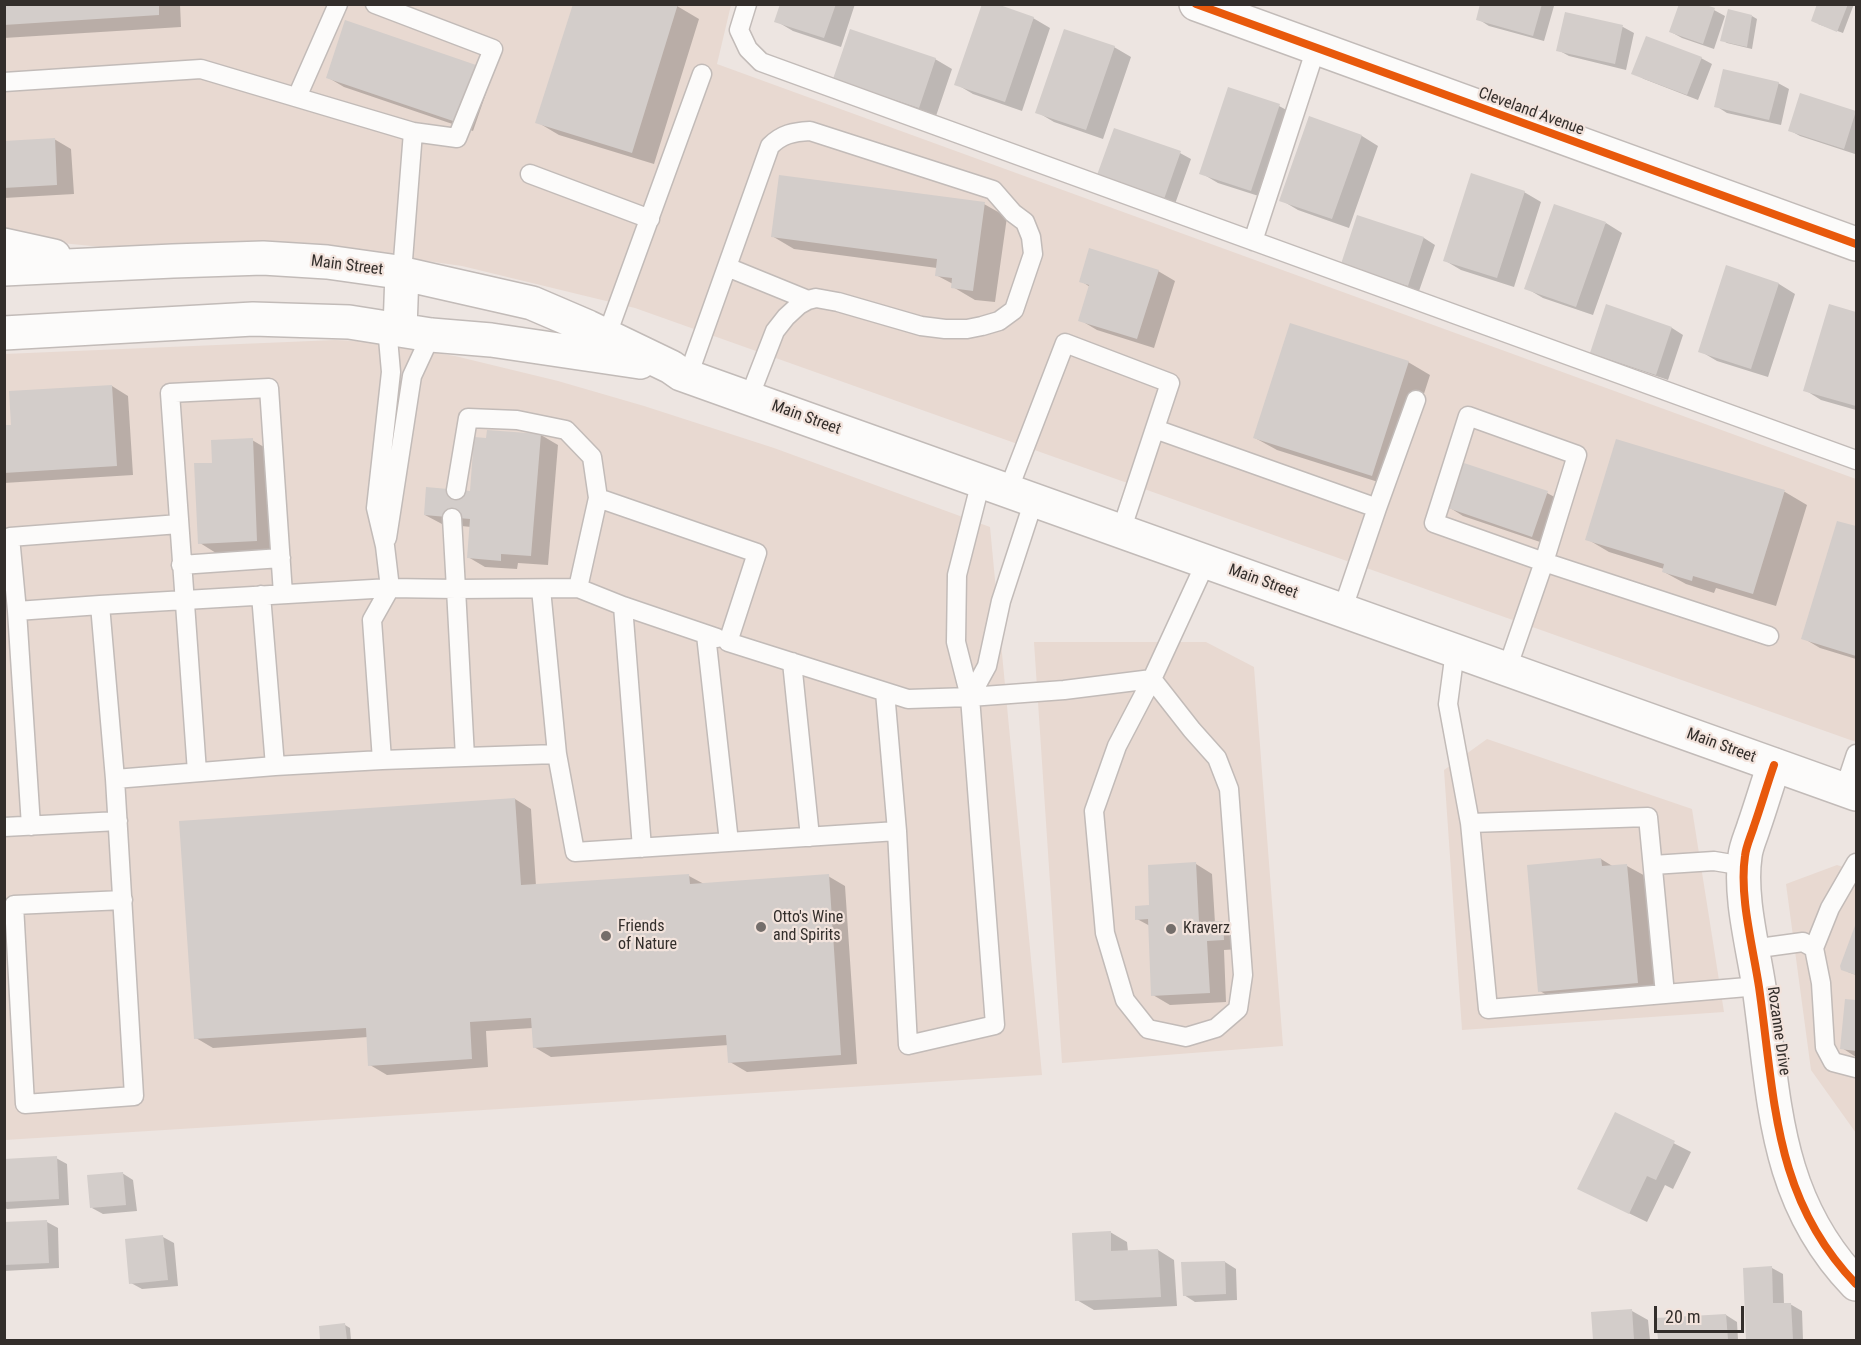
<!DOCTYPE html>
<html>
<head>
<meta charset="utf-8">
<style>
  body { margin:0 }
  #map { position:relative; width:1861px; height:1345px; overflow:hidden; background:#ede5e1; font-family:"Roboto Condensed",sans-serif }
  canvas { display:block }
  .frame { position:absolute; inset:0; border:6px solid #332e2b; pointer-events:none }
  .scale { position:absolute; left:1654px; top:1306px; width:90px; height:27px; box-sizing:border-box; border:3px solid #332e2b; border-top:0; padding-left:8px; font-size:18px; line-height:21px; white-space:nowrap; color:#332e2b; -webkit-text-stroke:4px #f2e3dc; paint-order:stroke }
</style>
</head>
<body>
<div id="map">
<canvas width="1861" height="1345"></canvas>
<div class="frame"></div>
<div class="scale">20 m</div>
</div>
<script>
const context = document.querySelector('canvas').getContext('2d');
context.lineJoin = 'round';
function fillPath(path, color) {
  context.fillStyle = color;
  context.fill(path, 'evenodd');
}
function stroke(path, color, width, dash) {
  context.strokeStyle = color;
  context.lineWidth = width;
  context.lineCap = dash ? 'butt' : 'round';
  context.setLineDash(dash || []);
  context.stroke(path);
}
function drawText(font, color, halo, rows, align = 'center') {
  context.font = font + ' "Roboto Condensed",sans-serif';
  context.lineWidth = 4.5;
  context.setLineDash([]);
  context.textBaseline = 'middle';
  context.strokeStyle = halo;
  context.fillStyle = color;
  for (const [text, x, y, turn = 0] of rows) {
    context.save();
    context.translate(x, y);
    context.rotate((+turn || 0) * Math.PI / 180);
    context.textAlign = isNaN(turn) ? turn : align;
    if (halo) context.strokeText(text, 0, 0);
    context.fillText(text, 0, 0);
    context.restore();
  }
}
fillPath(new Path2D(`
  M4 5H731L717 64 1856 479V742L635 308 462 266 327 247 168 245 102 247 51 242 5 233Z
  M335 340 360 341 455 356 558 381 644 406 774 448 990 527 1042 1075 5 1140 4 354Z
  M1034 642H1206L1254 667 1283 1046 1062 1063Z
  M1487 739 1692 809 1724 1012 1462 1030 1444 770Z
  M1837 865 1856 871V1133L1811 1070 1786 884Z`), '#e8d9d1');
fillPath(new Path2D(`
  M4 4H180L181 27 4 38Z
  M781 4H855L841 47 793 31 776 21Z
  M1482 4H1552L1554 6 1544 41 1489 26 1478 19Z
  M1819 4H1854L1843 33 1818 24Z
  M677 6 699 19 654 164 559 135 537 122Z
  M1714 10 1725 16 1714 49 1682 38 1671 32Z
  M1566 14 1623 27 1634 33 1626 70 1569 56 1558 50Z
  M1752 16 1757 19 1752 49 1727 43 1722 40Z
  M1033 18 1050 28 1022 111 973 94 956 84Z
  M1114 47 1131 57 1103 139 1054 122 1037 112Z
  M1701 58 1712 64 1698 100 1644 79 1633 73Z
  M935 59 952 69 936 116 852 88 835 78Z
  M475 66 492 76 473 131 344 87 327 77Z
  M1778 83 1789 89 1781 125 1727 113 1716 106Z
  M1801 95 1856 113 1855 154 1800 136 1789 130Z
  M1279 106 1296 115 1268 199 1218 183 1201 173Z
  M1310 117 1362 136 1378 146 1349 228 1298 210 1281 200Z
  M54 139 71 149 74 194 4 198V142Z
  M1180 153 1191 159 1175 204 1110 181Z
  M1524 192 1541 202 1514 287 1461 270 1444 260Z
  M984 204 1007 217 995 302 975 300 953 287V284L936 275 937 268 794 249 772 236Z
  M1358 217 1424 238 1435 245 1419 291 1354 269Z
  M1606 223 1622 233 1593 315 1543 298 1526 288Z
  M1727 267 1779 284 1795 294 1768 377 1717 361 1700 351Z
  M1158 271 1175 281 1154 348 1097 330 1080 320 1090 287 1081 281Z
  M1607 306 1672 328 1683 335 1668 380 1603 358 1592 352Z
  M1830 306 1856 314V410L1821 400 1805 390Z
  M1408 362 1430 375 1394 487 1277 450 1255 438Z
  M112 386 128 396 133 475 4 483V427L13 426Z
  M541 435 558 445 548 565 518 563 517 569 485 567 468 557 471 527 442 524 425 515 472 493Z
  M252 440 269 450 274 550 216 553 200 543 214 464Z
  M1617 441 1785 492 1807 505 1776 606 1716 588 1714 593 1686 584 1664 572V569L1609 552 1587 539Z
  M1547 493 1564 502 1549 545 1463 516 1447 506Z
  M1838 522 1856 528V659L1820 648 1803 638Z
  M515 799 531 809 536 886 689 876 704 884 828 876 845 886 857 1064 747 1072 730 1062 729 1045 551 1057 534 1047 533 1028 486 1031 488 1067 387 1075 370 1065 368 1037 213 1048 196 1038Z
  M1601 859 1614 867 1627 866 1649 878 1660 995 1562 1004 1540 991Z
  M1196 864 1212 874 1215 923 1223 922 1239 932 1240 949 1224 950 1226 1002 1170 1005 1153 995 1150 926 1137 919Z
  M1856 927V975L1848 972 1842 966Z
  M1847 1000 1856 1002V1057L1842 1048Z
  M1616 1114 1691 1152 1673 1189 1665 1185 1647 1222 1579 1189Z
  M56 1158 67 1164 69 1205 7 1209 4 1207V1161Z
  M122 1173 133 1180 137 1211 103 1214 92 1208Z
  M47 1222 58 1228 59 1268 4 1271V1223Z
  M1110 1232 1127 1242 1128 1252 1158 1250 1174 1260 1177 1306 1094 1310 1077 1300Z
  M163 1237 174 1243 178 1286 142 1289 131 1283Z
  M1225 1262 1236 1269 1237 1300 1195 1302 1184 1295Z
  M1772 1268 1783 1274 1784 1304H1790L1802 1311 1803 1340H1748L1744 1269Z
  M1632 1311 1648 1320 1650 1340H1594L1593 1313Z
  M1726 1315 1737 1322 1738 1340H1659L1658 1320Z
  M345 1325 350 1328 351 1340H322L321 1327Z`), '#0003');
fillPath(new Path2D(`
  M4 4H159V15L4 25Z
  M573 4H678L632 153 535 123Z
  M780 4H836L824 38 774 22Z
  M982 4H997L1034 17 1005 102 954 85Z
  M1480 4H1542L1533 36 1476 20Z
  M1679 4H1703L1715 8 1703 44 1669 32Z
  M1817 4H1848L1837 32 1811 21Z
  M1728 9 1752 15 1747 47 1720 41Z
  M1565 12 1623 25 1615 64 1556 51Z
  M345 20 476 65 456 122 326 78Z
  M850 29 936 58 919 108 833 79Z
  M1064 29 1115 46 1086 130 1035 113Z
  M1646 36 1702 57 1687 95 1631 74Z
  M1723 69 1779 82 1769 120 1714 107Z
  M1228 87 1280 104 1251 191 1199 174Z
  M1800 93 1856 111 1844 149 1788 131Z
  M1309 116 1362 135 1332 219 1279 201Z
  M1114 128 1181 151 1164 199 1097 175Z
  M55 138 57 185 4 188V141Z
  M1471 173 1525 191 1497 278 1443 261Z
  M779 175 985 202 973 291 951 288 952 278 935 276 937 259 771 237Z
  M1554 204 1606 222 1576 307 1524 289Z
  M1357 215 1424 237 1408 286 1341 264Z
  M1089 248 1159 270 1137 339 1078 321 1089 285 1079 282Z
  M1726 265 1779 283 1751 369 1698 352Z
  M1606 304 1672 327 1656 375 1590 353Z
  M1829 304 1856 312V406L1803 391Z
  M1290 323 1409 361 1372 476 1253 438Z
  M112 385 117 466 4 473V425H11L9 391Z
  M487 430 541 434 531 556 501 554V561L467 558 470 519 424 515 426 487 470 491 474 437 486 438Z
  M253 438 257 541 198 544 194 463H212L211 440Z
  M1616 439 1785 490 1753 594 1693 576 1692 581 1662 572 1664 564 1585 540Z
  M1461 462 1548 491 1532 537 1445 507Z
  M1837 521 1856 526V656L1801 639Z
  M515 798 521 885 689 874 690 884 829 874 841 1055 728 1063 726 1035 533 1048 531 1018 470 1022 472 1059 368 1066 366 1028 194 1039 179 821Z
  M1601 858 1602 866 1627 864 1638 983 1538 992 1527 865Z
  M1196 862 1199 922 1223 921 1224 940 1207 941 1210 993 1151 996 1148 919 1135 920V906L1149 905 1148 865Z
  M1856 923V975L1841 970 1840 966Z
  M1845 999 1856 1000V1051L1840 1049Z
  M1615 1112 1675 1141 1656 1180 1647 1176 1629 1214 1577 1189Z
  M57 1156 59 1199 4 1202V1159Z
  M123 1172 126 1205 90 1208 87 1175Z
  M47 1220 49 1263 4 1265V1222Z
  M1111 1231V1251L1158 1249 1161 1297 1075 1301 1072 1233Z
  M163 1235 168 1280 129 1284 125 1239Z
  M1225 1261 1226 1294 1183 1296 1181 1262Z
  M1772 1266 1773 1303H1791L1793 1340H1746L1743 1268Z
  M1632 1309 1634 1340H1593L1591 1312Z
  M1726 1314 1728 1340H1658L1656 1318Z
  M345 1323 347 1340H320L319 1326Z`), '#d3cdca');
const lane = new Path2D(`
  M375 4 493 49 457 138 413 132
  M747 4 739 30 748 49 761 62 1856 460
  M4 82 201 69 413 132 402 273
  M297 97 338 4
  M530 174 650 219
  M1253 241 1316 48
  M727 267 808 300
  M604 343 702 74
  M688 376 770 146C782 134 793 132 810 131L993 190 1013 213 1025 222 1031 237 1033 254 1014 310 999 321 982 326 967 329H945L921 326 838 302 816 298 808 300 799 305 786 317 775 331 749 398
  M1155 429 1377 508
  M456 490 468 418 517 420 566 430 592 457 598 498
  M1008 491 1065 343 1170 383 1121 531
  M387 538 412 376 431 335
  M181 565 281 558
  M578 588 623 606 642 848
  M541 589 557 754
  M261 595 275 766
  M100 605 390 588 456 589 465 757 557 754 575 852 897 831 908 1045 995 1025 970 697 908 699 728 642 757 553 598 498 578 588 456 589 452 518
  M623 606 717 638
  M17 611 10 537 179 524
  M1342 611 1377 508 1416 400
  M706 635 729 842
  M1455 651 1448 704 1470 823 1648 817 1665 994 1759 986
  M792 662 810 837
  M1507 669 1544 562 1577 455 1468 416 1434 523 1544 562 1769 636
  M885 692 897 831
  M970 697 1064 690 1152 679 1192 730 1217 758 1229 789 1243 975 1238 1009 1216 1028 1186 1037 1148 1029 1125 1000 1105 933 1094 811 1117 746 1152 679 1206 562
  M970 697 956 642 957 575 981 481
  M970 697 987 666 1001 601 1034 500
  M382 760 465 757
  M197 772 170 393 269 388 283 594
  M1844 790 1856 754
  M1470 823 1488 1009 1665 994
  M31 826 17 611 100 605 115 779
  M4 827 118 821
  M1653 865 1714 861 1744 866
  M123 900 14 905 25 1104 134 1096 115 779 275 766 382 760 372 620 390 588 385 546 376 508 391 372 387 327
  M1814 948 1830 908 1856 863
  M1752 949 1803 942 1814 948 1821 983 1825 1047 1833 1062 1856 1068`);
const street = new Path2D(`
  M1196 4 1856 244
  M1774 765C1767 785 1761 806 1754 826 1751 836 1746 846 1745 856 1739 896 1753 947 1759 987 1775 1098 1773 1198 1856 1284`);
const secondary = new Path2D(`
  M4 245 54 256
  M4 269 173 261 263 258 327 262 391 271 532 303 588 327 671 367 681 374 1856 794
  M400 329 402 273
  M4 333 253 319 349 322 431 335 491 340 640 362`);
stroke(lane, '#c2bbb8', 21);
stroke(street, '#c2bbb8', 36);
stroke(secondary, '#c2bbb8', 36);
stroke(lane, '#fcfbfa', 18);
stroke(street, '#fcfbfa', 33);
stroke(secondary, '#fcfbfa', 33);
stroke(new Path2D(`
  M1196 4 1856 244
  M1774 765C1767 785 1761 806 1754 826 1751 836 1746 846 1745 856 1739 896 1753 947 1759 987 1775 1098 1773 1198 1856 1284`), '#e8590c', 8);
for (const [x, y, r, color] of [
  [761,927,6,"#746e6b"],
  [1171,929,6,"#746e6b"],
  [606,936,6,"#746e6b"]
]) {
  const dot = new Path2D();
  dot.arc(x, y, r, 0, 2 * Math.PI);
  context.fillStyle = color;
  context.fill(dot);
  stroke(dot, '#f2e3dc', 2);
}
drawText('16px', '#332e2b', '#f2e3dc', [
  ["Cleveland Avenue",1531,112,20],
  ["Main Street",347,266,7],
  ["Main Street",806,418,20],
  ["Main Street",1263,582,20],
  ["Main Street",1721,746,20],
  ["Rozanne Drive",1778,1031,82]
]);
drawText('16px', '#332e2b', '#f2e3dc', [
  ["Otto's Wine",773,918],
  ["and Spirits",773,936],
  ["Friends",618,927],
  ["of Nature",618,945],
  ["Kraverz",1183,929]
], 'left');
</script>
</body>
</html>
